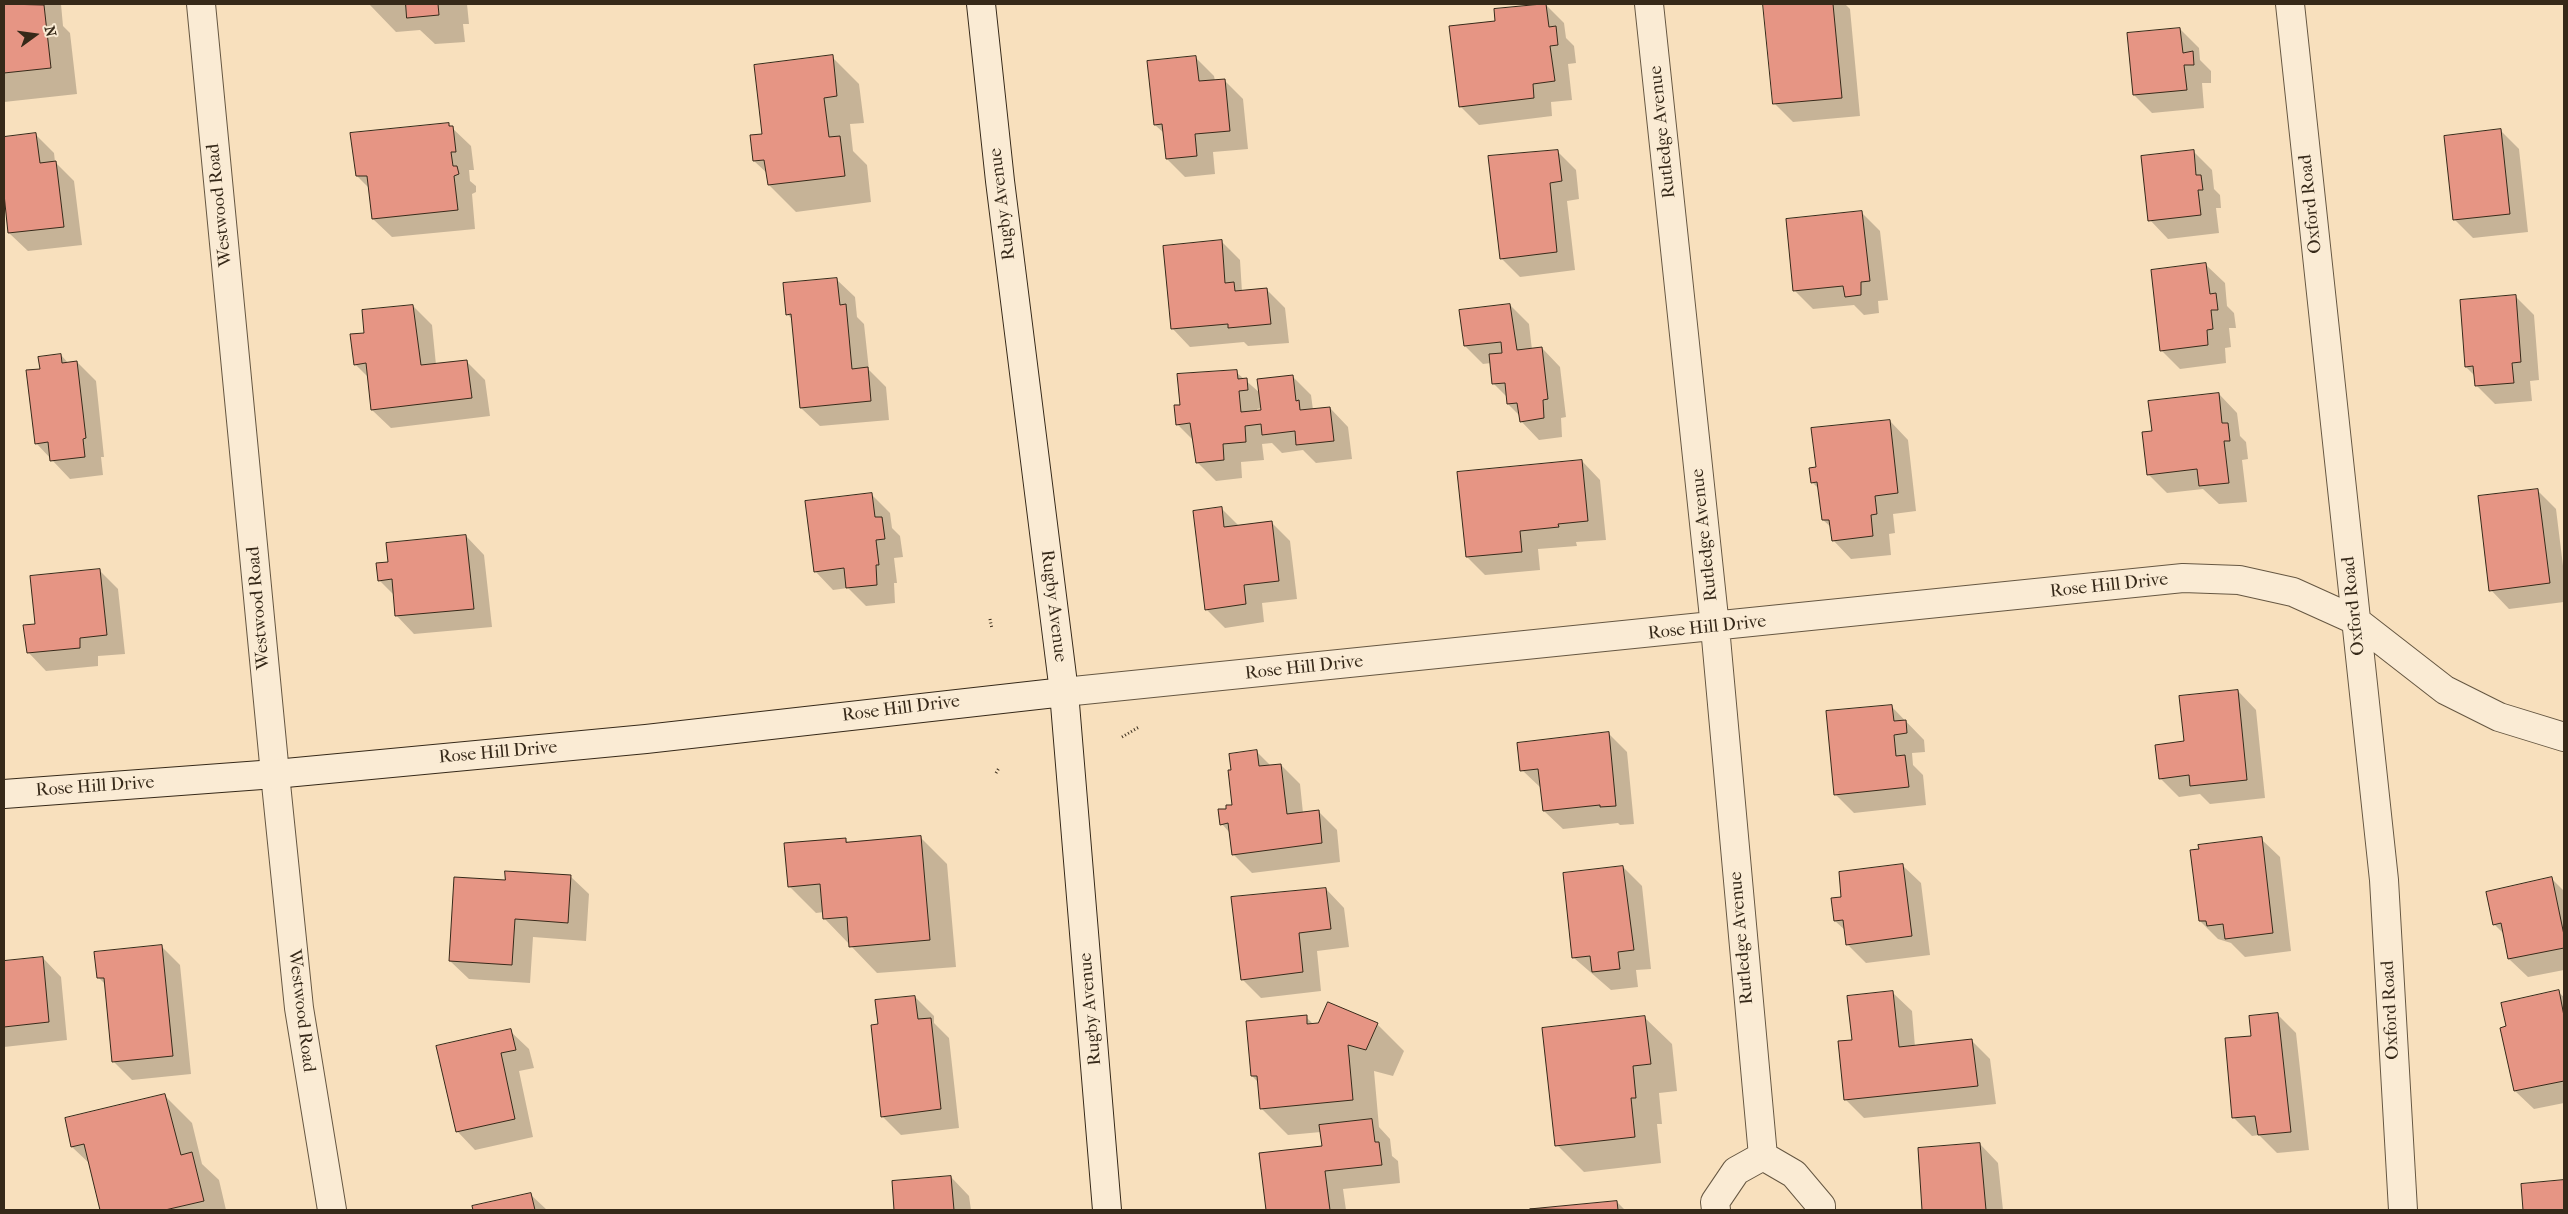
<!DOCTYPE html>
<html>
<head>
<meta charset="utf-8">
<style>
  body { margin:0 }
  #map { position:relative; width:2568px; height:1214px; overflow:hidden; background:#f8e0bd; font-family:"IM FELL French Canon",serif }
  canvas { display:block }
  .frame { position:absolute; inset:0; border:5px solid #362919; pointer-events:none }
  .north { position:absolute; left:10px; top:10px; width:50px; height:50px; -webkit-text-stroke:4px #faebd4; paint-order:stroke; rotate:76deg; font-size:14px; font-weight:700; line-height:20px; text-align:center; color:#362919 }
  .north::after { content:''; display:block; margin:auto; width:18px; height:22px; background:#362919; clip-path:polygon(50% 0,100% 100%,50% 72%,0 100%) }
</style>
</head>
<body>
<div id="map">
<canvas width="2568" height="1214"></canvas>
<div class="frame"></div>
<div class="north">N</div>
</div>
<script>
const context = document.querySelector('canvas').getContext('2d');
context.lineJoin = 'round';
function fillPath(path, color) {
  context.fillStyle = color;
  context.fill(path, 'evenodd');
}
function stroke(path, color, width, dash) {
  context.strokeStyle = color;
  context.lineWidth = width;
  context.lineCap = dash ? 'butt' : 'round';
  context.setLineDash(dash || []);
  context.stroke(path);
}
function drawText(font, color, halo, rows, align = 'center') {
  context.font = font + ' "IM FELL French Canon",serif';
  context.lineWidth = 4;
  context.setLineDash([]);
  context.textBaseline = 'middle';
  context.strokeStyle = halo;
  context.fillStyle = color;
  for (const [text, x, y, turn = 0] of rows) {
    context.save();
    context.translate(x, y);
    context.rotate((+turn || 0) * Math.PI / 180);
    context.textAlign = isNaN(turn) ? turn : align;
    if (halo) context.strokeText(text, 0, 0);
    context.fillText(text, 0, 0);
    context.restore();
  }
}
fillPath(new Path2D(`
  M4 4H61L63 26 70 33 77 94 4 102Z
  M369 4H467L469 24H463L465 42 435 44 420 30 396 32Z
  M1765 4H1845L1850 9 1860 116 1793 122 1775 104Z
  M1546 5 1564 23 1566 38 1574 46 1576 63 1568 64 1572 100 1551 102 1552 116 1479 125 1460 106 1496 22Z
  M2180 29 2199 48 2200 60 2211 71V83H2202L2204 108 2152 113 2134 95Z
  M832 57 859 84 864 123 850 124 853 151 867 165 871 202 796 212 769 185 768 174 754 161 763 135Z
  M1196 58 1214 76 1215 81 1224 80 1243 99 1248 149 1213 152 1215 174 1185 177 1167 159 1165 134 1155 125Z
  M448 124 471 146 474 170H469L470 181 476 186V192L472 194 475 229 392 237 373 219 370 189 357 176Z
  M2501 131 2519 149 2528 232 2473 238 2454 219Z
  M36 135 54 153 55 162 74 181 82 245 28 251 9 233 4 184V138Z
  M1557 151 1576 170 1579 199 1567 201 1575 270 1520 277 1501 258Z
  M2193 151 2212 170 2214 189 2220 195 2221 208H2216L2219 233 2168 239 2150 220Z
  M1862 213 1880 231 1888 300 1878 301 1879 313 1864 315 1854 305 1813 309 1795 291Z
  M1221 241 1240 260 1242 292 1267 290 1285 308 1289 343 1248 346 1244 342 1190 347 1172 328Z
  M2206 265 2225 283 2227 306 2234 313 2236 328H2229L2231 347 2225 348 2226 363 2180 369 2161 350Z
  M836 279 855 297 857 317 864 324 869 370 886 387 889 420 820 426 801 408 792 319 787 314Z
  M2516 297 2534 315 2539 380 2530 381 2532 401 2495 404 2476 385 2475 376 2466 367Z
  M1510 305 1529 324 1532 350 1542 348 1560 367 1566 417 1561 418 1562 437 1539 440 1521 421 1520 416 1508 404 1507 397 1494 384 1491 363 1483 364 1465 346Z
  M413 306 432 325 436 365 466 361 485 380 490 416 391 428 372 410 369 378 355 364 366 334Z
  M61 355 69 364 77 362 96 381 104 457H101L103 475 70 479 36 443Z
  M1236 372 1260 393 1292 376 1311 395 1313 410 1330 408 1348 427 1352 459 1316 463 1303 450 1282 453 1272 443 1262 444 1264 460 1241 462 1242 478 1216 481 1198 463 1194 441 1177 424 1182 406ZM1262 408V411L1257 412V409Z
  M2219 394 2237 413 2240 436 2246 442 2248 459 2242 460 2247 502 2219 504 2203 489 2167 493 2148 474 2153 432Z
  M1890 421 1908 440 1916 511 1893 514 1895 533 1889 534 1891 555 1851 559 1833 540 1832 528 1823 520 1819 489 1812 482 1818 468Z
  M1582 461 1600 480 1606 540 1576 542 1577 546 1538 549 1540 570 1485 575 1467 557Z
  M2538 491 2556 509 2564 574V602L2509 609 2491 590Z
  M871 494 890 513 892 528 900 536 903 557 894 558 897 583H894L895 603 866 606 848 588 833 590 815 571Z
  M1222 509 1240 527 1272 523 1290 541 1297 599 1262 603 1264 622 1225 628 1206 609Z
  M466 536 484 555 492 627 414 634 396 615 394 595 379 580 389 563Z
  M99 570 118 589 125 654 98 656V666L46 671 28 652 36 625Z
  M2238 691 2256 710 2265 798 2210 804 2200 794 2179 797 2160 778 2185 742Z
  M1891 706 1924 740 1925 752 1912 753 1913 765 1923 775 1926 805 1854 813 1835 794Z
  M1608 733 1627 752 1634 824 1620 825 1618 823 1563 829 1544 811 1542 789 1522 770Z
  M1257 752 1271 766 1281 765 1300 784 1303 813 1318 811 1337 830 1340 862 1252 873 1233 854 1230 833 1222 824 1227 810 1233 806 1232 771Z
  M920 837 947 864 956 967 877 973 824 918V912L816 913 789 886 845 839 849 843Z
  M2261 839 2280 857 2291 951 2245 957 2231 943 2218 939 2200 921Z
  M1902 865 1921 883 1930 955 1866 963 1847 944 1846 931 1835 921 1842 898Z
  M1623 867 1642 886 1651 969 1636 970 1638 987 1611 990 1574 958Z
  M570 876 589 894 586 941 533 937 530 983 469 979 450 961 506 881Z
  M2552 879 2564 891V970L2528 977 2509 959 2505 935 2494 924Z
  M1326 889 1344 908 1349 947 1317 951 1321 991 1261 998 1242 979Z
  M161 946 180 965 191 1074 132 1080 114 1062 106 985 98 977Z
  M43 958 61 977 67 1040 4 1047V962Z
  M2558 992 2564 997V1103L2534 1109 2515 1091Z
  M1893 993 1912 1011 1915 1047 1972 1041 1990 1059 1996 1104 1864 1118 1845 1099 1853 1041Z
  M915 997 934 1016V1023L949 1038 959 1128 901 1135 882 1116 880 1025Z
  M2278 1015 2296 1033 2309 1150 2277 1153 2259 1135 2252 1136 2233 1117 2252 1037Z
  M1306 1017 1314 1025 1377 1024 1404 1051 1393 1076 1374 1071 1379 1127 1390 1139 1392 1156 1398 1161 1400 1183 1343 1189 1346 1210H1267L1261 1154 1323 1147 1321 1132 1288 1135 1261 1108 1259 1083 1252 1076Z
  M1645 1018 1672 1044 1677 1091 1659 1093 1662 1124H1657L1661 1163 1584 1172 1557 1145Z
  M510 1031 529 1049 534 1068 519 1071 533 1137 475 1150 457 1131Z
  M165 1096 192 1123 202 1164 219 1180 226 1210H101L90 1164 72 1147 66 1119Z
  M1980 1144 1998 1163 2003 1210H1923L1919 1149Z
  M951 1177 969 1196 971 1210H896L893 1182Z
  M2564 1181V1210H2524L2522 1185Z
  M531 1195 547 1210H474L473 1207Z
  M1617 1202 1625 1210H1532Z`), '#0003');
const building = new Path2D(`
  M4 4 44 5 51 68 4 73Z
  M406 4H438L439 15 407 18Z
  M1546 4 1549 27 1556 26 1558 45 1550 46 1555 81 1533 84 1534 98 1459 107 1449 26 1495 21 1494 9Z
  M1763 4H1833L1842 98 1773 104Z
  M2180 28 2183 53 2193 51 2194 65H2184L2187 90 2133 95 2127 33Z
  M833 55 837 96 824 98 829 137 840 136 845 176 768 185 764 160 753 161 750 135 762 134 754 65Z
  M1196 56 1199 81 1225 79 1230 131 1195 134 1197 156 1166 159 1162 124 1154 125 1147 61Z
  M449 123V126H453L456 152H451L453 166H457L459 174 454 176 458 210 372 219 367 176H356L350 133Z
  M2501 129 2510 214 2453 220 2444 136Z
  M36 133 40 163 56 161 64 227 8 233 4 194V137Z
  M1558 150 1562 181 1550 183 1557 252 1500 259 1488 156Z
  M2194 150 2196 175H2201L2203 190H2198L2201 215 2148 221 2141 156Z
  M1862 211 1870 281 1861 282V295L1845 297 1843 286 1793 291 1786 219Z
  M1222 240 1225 283 1234 282 1235 291 1267 288 1271 324 1228 328V324L1171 329 1163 246Z
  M2206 263 2210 294 2216 293 2218 310H2211L2213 329 2207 330 2208 345 2160 351 2151 270Z
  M837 278 840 305 846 304 852 369 868 367 871 401 800 408 791 314 786 315 783 283Z
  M2516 295 2521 362 2512 363 2514 383 2475 386 2473 366 2465 367 2460 300Z
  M1510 304 1517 350 1542 347 1548 399 1543 400 1544 418 1520 422 1517 403 1507 404 1505 383 1492 384 1489 354 1502 353 1501 342 1464 346 1459 310Z
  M413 305 421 365 467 360 472 398 371 410 366 363 354 365 350 334 364 333 362 310Z
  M61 354 62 363 77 361 86 438 83 439 85 457 50 461 48 442 35 444 26 370 40 369 38 357Z
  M1237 370 1238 379 1247 378 1248 390 1239 391 1241 412 1261 410 1257 379 1293 375 1296 401 1299 400 1300 410 1330 407 1334 441 1296 445 1295 431 1262 435 1261 424 1245 426 1246 442 1223 444 1224 460 1196 463 1190 423 1176 425 1174 405H1180L1177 374Z
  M2219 393 2222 423H2228L2230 441H2224L2229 483 2199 486 2197 469 2147 475 2142 432 2152 431 2148 401Z
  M1890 420 1898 493 1875 496 1877 514 1871 515 1873 536 1832 541 1829 520H1822L1817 482 1811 483 1809 468 1816 467 1811 428Z
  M1582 460 1588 521 1558 524 1559 527 1520 531 1522 552 1466 557 1457 472Z
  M2538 489 2550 583 2489 591 2478 496Z
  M872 493 875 517H882L885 539 876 540 879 565H876L877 585 846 588 844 568 814 572 805 501Z
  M1222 507 1224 527 1272 521 1279 581 1244 585 1246 604 1205 610 1193 511Z
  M466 535 474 609 395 616 392 579 378 581 376 563 388 562 386 543Z
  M100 569 107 635 80 638V648L27 653 23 625 35 624 30 576Z
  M2238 690 2247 780 2190 786 2189 775 2159 779 2155 745 2184 741 2179 696Z
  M1892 705 1894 721 1906 720 1907 733 1894 735 1896 756 1905 755 1909 787 1834 795 1826 711Z
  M1609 732 1616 806 1600 807V805L1543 811 1538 769 1520 771 1517 743Z
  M1257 750 1259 766 1281 764 1287 814 1319 810 1322 843 1232 855 1228 823 1220 825 1218 809H1226V805H1232L1228 770H1231L1229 754Z
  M921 836 930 940 849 947 847 917 823 919 820 884 788 887 784 843 846 838V842Z
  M2262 837 2273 933 2225 939 2223 924 2207 926 2206 921H2199L2190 850 2199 849 2198 845Z
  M1903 864 1912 936 1846 945 1843 920 1834 921 1831 898 1841 897 1839 872Z
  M1623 866 1634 950 1618 952 1620 969 1592 972 1590 956 1572 958 1563 873Z
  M505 871 571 875 568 923 515 919 512 965 449 961 454 877 505 880Z
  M2552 877 2564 935V948L2508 959 2501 923 2493 925 2486 892Z
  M1326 888 1331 929 1299 933 1303 972 1241 980 1231 897Z
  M162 945 173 1056 112 1062 104 978H97L94 952Z
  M43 957 49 1022 4 1027V961Z
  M2559 990 2564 1016V1081L2514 1091 2500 1028 2506 1026 2501 1003Z
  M1893 991 1899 1047 1972 1039 1978 1086 1844 1100 1838 1041 1852 1040 1847 996Z
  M915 996 918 1019 931 1018 941 1109 881 1117 871 1025 878 1024 875 1000Z
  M1328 1002 1378 1023 1366 1050 1348 1045 1353 1100 1260 1109 1257 1076H1251L1246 1021 1307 1015V1024L1318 1023Z
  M2278 1013 2291 1132 2258 1135 2255 1116 2232 1118 2225 1038 2251 1036 2249 1016Z
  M1645 1016 1651 1064 1633 1066 1636 1098H1631L1635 1137 1555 1146 1542 1028Z
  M511 1029 516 1050 501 1053 515 1119 456 1132 436 1046Z
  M165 1094 181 1155 192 1152 204 1201 165 1210H100L84 1144 71 1147 65 1118Z
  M1372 1119 1375 1142H1379L1382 1165 1325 1171 1330 1210H1266L1259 1153 1322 1146 1319 1125Z
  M1980 1143 1986 1210H1922L1918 1148Z
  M951 1176 954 1210H894L892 1181Z
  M2564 1180V1210H2523L2521 1184Z
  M531 1193 535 1210H473L472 1206Z
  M1617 1201 1618 1210 1530 1209Z`);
fillPath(building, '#e69584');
stroke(building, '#362919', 1);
const street = new Path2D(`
  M201 4 275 774 299 1008 332 1210
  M1649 4 1715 627 1763 1156
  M2290 4 2384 880 2403 1210
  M1064 692 2183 578 2239 580 2293 592 2355 620 2445 690 2499 717 2564 737
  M1763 1156 1794 1174 1821 1206V1210
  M1716 1210 1715 1202 1736 1171 1763 1156`);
const secondary = new Path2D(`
  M981 4 1000 181 1064 692 1107 1210
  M4 794 275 774 646 739 1064 692`);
stroke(street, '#665742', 30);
stroke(secondary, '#362919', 30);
stroke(new Path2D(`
  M990 619 992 629
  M1122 737 1139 727
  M996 773 999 768`), '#362919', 3, [1, 2.5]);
stroke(street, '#faebd4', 28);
stroke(secondary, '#faebd4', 28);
drawText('18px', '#362919', '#faebd4', [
  ["Rutledge Avenue",1663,132,-96],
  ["Rugby Avenue",1003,204,-97],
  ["Oxford Road",2311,204,-96],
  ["Westwood Road",220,205,-96],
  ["Rutledge Avenue",1705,535,-96],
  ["Rose Hill Drive",2109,586,-6],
  ["Rugby Avenue",1053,606,83],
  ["Oxford Road",2354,606,-96],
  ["Westwood Road",259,608,-95],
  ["Rose Hill Drive",1707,628,-6],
  ["Rose Hill Drive",1304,668,-6],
  ["Rose Hill Drive",901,709,-7],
  ["Rose Hill Drive",498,753,-5],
  ["Rose Hill Drive",95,787,-4],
  ["Rutledge Avenue",1742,938,-95],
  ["Rugby Avenue",1091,1009,-95],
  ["Oxford Road",2391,1010,-93],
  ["Westwood Road",301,1011,83]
]);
</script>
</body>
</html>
